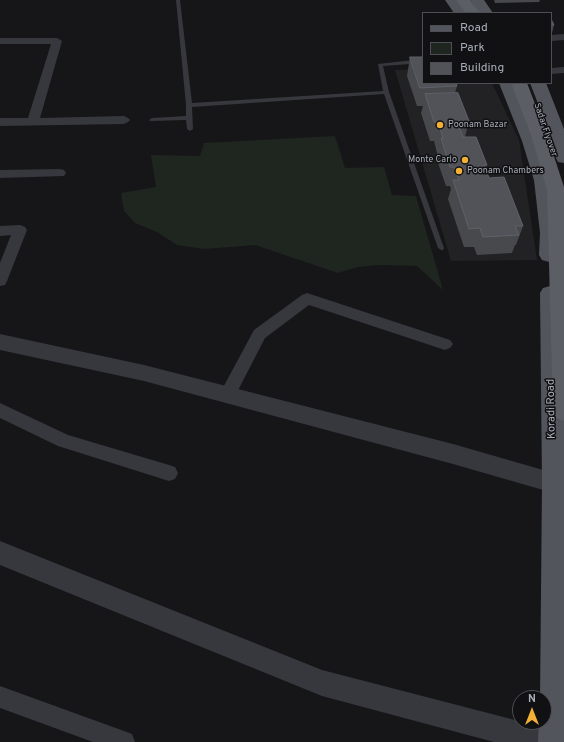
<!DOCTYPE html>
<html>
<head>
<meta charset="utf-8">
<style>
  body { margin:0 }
  #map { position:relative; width:564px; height:742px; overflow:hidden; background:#161618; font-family:Overpass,sans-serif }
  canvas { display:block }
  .legend { position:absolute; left:422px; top:12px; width:130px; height:72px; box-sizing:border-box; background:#111113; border:1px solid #4d4f55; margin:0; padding:5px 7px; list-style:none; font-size:12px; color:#a8adb8 }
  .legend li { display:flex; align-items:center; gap:8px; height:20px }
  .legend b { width:20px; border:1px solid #4d4f55 }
  .north { position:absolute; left:512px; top:690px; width:40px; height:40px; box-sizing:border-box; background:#111113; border:1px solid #4d4f55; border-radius:50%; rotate:0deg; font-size:11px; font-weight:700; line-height:16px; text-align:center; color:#a8adb8 }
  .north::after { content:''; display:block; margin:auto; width:14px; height:18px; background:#f2b134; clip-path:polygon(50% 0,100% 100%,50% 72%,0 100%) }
</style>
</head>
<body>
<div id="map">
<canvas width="564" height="742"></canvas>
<ul class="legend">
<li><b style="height:5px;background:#53555c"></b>Road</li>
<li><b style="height:11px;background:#1e261f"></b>Park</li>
<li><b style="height:11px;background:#525359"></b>Building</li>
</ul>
<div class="north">N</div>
</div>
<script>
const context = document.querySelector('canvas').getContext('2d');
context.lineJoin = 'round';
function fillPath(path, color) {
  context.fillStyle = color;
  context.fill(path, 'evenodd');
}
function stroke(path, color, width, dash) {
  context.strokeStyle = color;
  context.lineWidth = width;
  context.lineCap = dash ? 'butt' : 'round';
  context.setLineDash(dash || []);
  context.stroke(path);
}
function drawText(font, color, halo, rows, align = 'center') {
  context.font = font + ' Overpass,sans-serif';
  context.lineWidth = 3;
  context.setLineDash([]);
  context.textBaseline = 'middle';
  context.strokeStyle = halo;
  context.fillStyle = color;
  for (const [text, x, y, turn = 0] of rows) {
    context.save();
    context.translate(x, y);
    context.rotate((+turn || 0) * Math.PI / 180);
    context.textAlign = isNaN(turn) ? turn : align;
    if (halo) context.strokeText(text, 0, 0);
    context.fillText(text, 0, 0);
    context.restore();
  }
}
fillPath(new Path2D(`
  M423 69V83H492L519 140 537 260 451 261 395 70Z`), '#222225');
fillPath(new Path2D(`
  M335 136 345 168 384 167 392 195 416 196 443 290 417 266 379 265 358 267 338 273 255 245 204 249 177 245 157 232 135 223 124 211 121 193 156 187 151 155 200 156 204 143Z`), '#1e261f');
fillPath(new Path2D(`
  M176 0H180L192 103 383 91 378 64 423 59V63L383 66 389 92 444 248 443 250H441L438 248 384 94 192 107 193 129 190 131 187 129 186 120 150 121 149 120 152 118 186 116V105Z`), '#37383d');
fillPath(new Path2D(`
  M564 34V40L551 41V35Z
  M0 38H57L62 41 40 118 124 116 128 118 130 120 128 122 124 124 0 126V118H28L51 44H0Z
  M564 67V73L551 74V68Z
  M60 169 64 170 66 173 64 176 0 178V170Z
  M20 225 25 227 27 230 7 281 5 285 0 286V263L11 235 0 236V226Z
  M307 293 450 340 453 344 450 348 445 350 309 305 265 338 233 400 227 402 221 400 219 395 254 330 302 295Z
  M0 403 68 435 169 465 175 467 178 473 175 479 169 481 58 446 0 418Z
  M0 686 124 731 132 734 135 742H93L0 708Z`), '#37383d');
fillPath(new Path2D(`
  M0 334 144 365 453 444 564 476V496L453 464 144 381 0 350Z
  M0 541 322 670 546 728 556 732 560 742H494L322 696 0 565Z`), '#37383d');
fillPath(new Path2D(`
  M445 0H459L468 13H454Z
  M470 0H484L493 13H479Z
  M499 83H515L538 141 552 180 558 233 559 255 556 260 549 262 542 260 539 255 540 233 534 180 522 141Z
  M530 83H546L564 129V163L558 162 556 158 551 137Z
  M550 286 557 288 560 293 564 413V742H538L539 722H544V698H540L542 484 540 293 543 288Z`), '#53555c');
fillPath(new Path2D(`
  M456 0H470L480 13H466Z
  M511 83H527L547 135 564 187V421L556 418 553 411 547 190 531 135Z`), '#5b5e65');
fillPath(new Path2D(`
  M494 0H540L539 2 495 3Z
  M551 19 554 25 552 33H551Z
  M410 57 457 86 455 93 469 121 465 137 487 165 486 170 489 178 523 226 516 245H515L512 253 477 255 474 247H464L448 199 451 189 450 186H446L436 157 437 153 434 141H430L421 113 423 106H417L407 76Z`), '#47494d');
const building = new Path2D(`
  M551 19 554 25H551Z
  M410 57H423V83H456L457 86 420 88Z
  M458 93 469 121H457L463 137H476L487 165H484L489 178 504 177 523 226H515L519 235 483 237 480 228 469 229 453 180H459L454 167H450L441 138H443L438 122H434L425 94Z`);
fillPath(building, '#525359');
stroke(building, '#5f6168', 1);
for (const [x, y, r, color] of [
  [440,125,4,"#f2b134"],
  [465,160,4,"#f2b134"],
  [459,171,4,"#f2b134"]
]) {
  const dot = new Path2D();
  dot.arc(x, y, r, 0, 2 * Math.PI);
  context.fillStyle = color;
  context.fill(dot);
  stroke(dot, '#111113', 1.5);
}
drawText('9px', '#a8adb8', '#111113', [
  ["Poonam Bazar",448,125],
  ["Monte Carlo",457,160,"right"],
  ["Poonam Chambers",467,171]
], 'left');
drawText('9px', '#a8adb8', '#111113', [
  ["Sadar Flyover",545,130,71]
]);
drawText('11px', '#a8adb8', '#111113', [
  ["Koradi Road",552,409,-91]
]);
</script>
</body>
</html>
